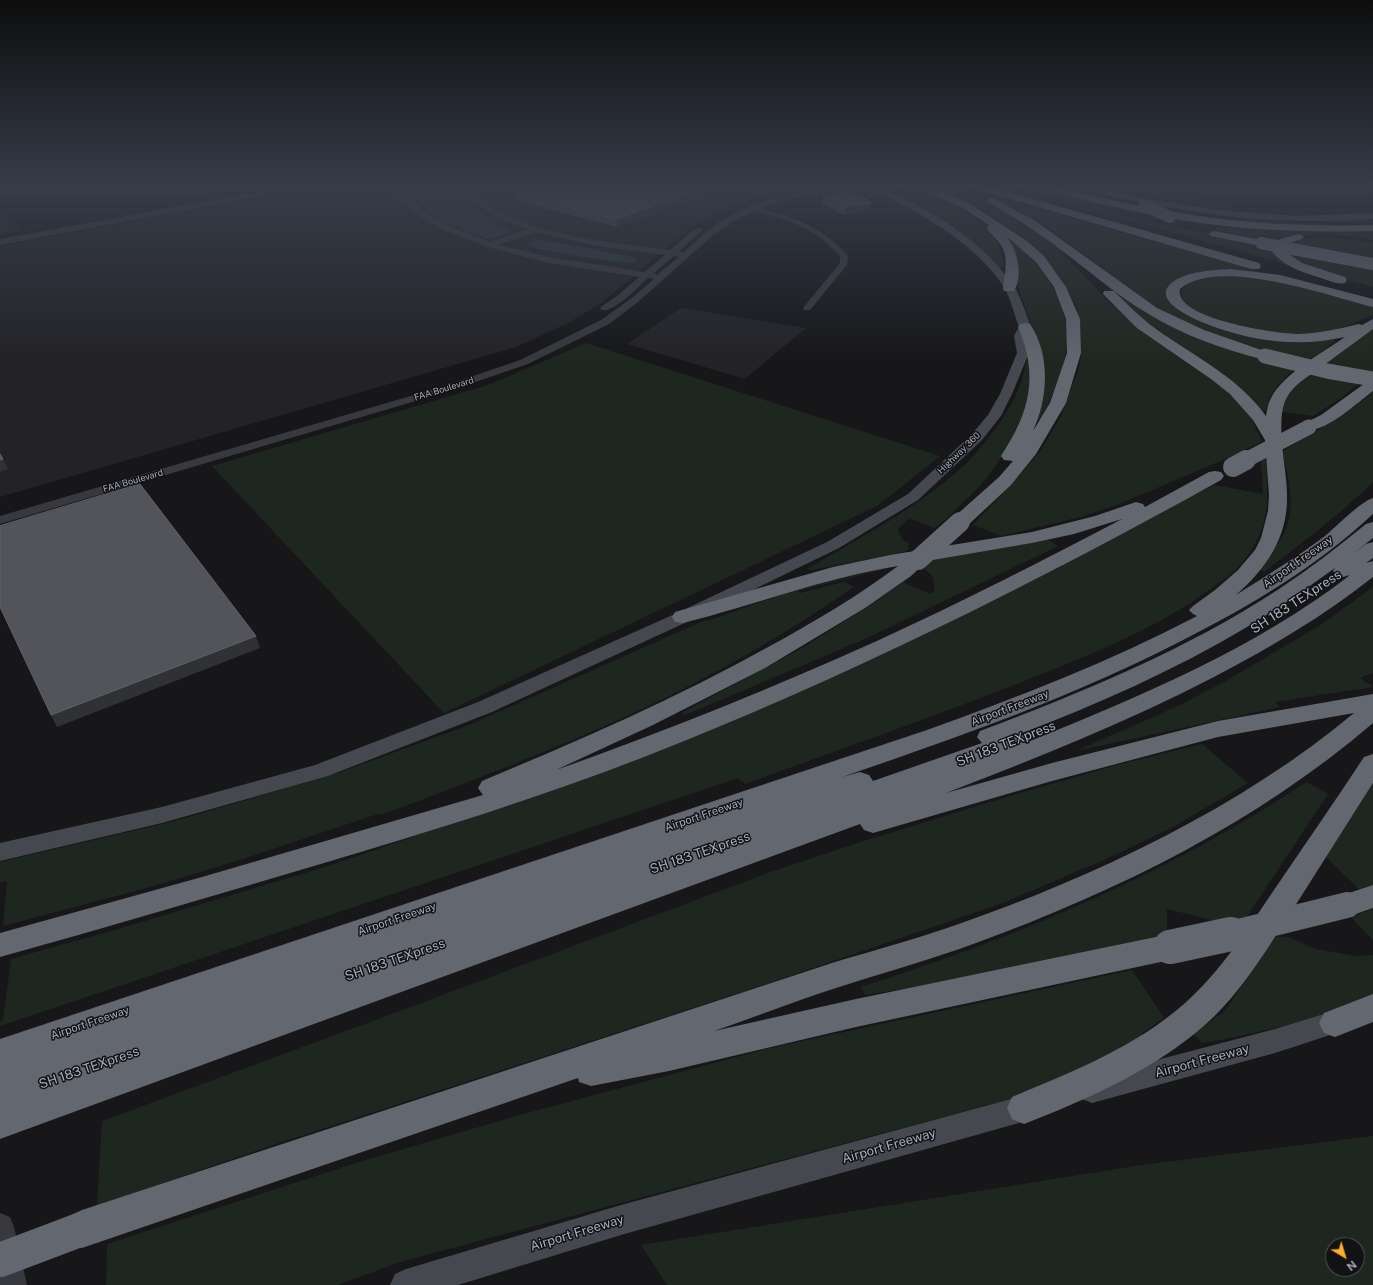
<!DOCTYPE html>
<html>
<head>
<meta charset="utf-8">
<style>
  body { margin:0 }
  #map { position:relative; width:1373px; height:1285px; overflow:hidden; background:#171719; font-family:"Public Sans",sans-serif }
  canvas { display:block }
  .north { position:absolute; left:1325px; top:1237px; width:40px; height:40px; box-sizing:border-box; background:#121214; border:1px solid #4e5056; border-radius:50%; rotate:142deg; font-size:11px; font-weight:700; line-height:16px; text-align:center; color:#a8aeba }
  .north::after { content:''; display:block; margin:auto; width:14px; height:18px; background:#fead29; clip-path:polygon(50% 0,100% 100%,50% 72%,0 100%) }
</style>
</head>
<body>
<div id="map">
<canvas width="1373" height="1285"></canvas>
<div class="north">N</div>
</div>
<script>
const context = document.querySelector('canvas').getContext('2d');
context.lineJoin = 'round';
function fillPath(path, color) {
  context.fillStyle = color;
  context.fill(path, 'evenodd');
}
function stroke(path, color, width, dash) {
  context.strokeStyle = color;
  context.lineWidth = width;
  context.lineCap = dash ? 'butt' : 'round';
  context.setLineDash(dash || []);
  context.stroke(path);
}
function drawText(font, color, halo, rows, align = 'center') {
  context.font = font + ' "Public Sans",sans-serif';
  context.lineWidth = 3;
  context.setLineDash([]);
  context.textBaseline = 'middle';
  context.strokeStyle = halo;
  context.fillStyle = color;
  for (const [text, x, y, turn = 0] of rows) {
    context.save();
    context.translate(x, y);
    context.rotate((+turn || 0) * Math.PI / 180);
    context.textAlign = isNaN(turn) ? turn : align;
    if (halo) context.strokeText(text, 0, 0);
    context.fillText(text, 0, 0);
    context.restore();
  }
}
fillPath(new Path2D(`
  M323 184H812L756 198 707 218 692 227 600 304 570 322 516 347 0 497V246L299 190Z
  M0 210 20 231 0 235Z
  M681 308 806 328 745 379 627 344Z`), '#232326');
fillPath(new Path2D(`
  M870 184H909L951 203 975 218 988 231 997 242 1005 267H999C967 234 937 216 897 195L910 192 897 186 882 188Z
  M924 184H946L985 201 1037 232 1058 248 1107 300 1140 328 1202 371 1229 393 1246 410 1253 422 1262 442 1209 466 1119 504 1084 516 1002 536 973 525 1019 476 1041 450 1061 416 1078 371 1081 356 1077 309 1061 279 1036 249 1017 233 985 212 942 191Z
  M1002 184H1025L1102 203 1095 206 1146 217 1163 216 1185 225 1092 206Z
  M1177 193V194L1233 208 1242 209 1213 207 1212 205 1163 197Z
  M998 197 1272 275 1213 273 1167 292 1211 325 1327 338 1336 341 1305 363 1220 339 1148 305 1085 255 1035 219 993 198Z
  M1085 208 1258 244 1254 249H1268L1271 247 1292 266Z
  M1154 208 1233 220 1234 216 1335 225 1337 227 1287 225 1220 219Z
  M1373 216V224L1292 220Z
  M1181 220 1215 229 1217 227 1239 229 1241 226 1373 230V240C1340 234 1308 232 1276 241L1270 237 1265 236 1259 240 1215 230Z
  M1314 237 1338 238 1373 243V262L1288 243 1296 240Z
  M1009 243H1016C1048 273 1072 307 1066 353 1062 376 1051 399 1041 420L1036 419 1032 329 1017 283Z
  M1284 249 1373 267V287C1346 279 1302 272 1284 249Z
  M1226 276 1271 279 1373 306V315L1332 332 1289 335 1260 332 1210 319 1191 308 1183 301 1181 291C1194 277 1208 278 1226 276Z
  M1113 288 1167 324 1296 368C1286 376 1277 386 1270 397 1268 403 1268 407 1264 412L1237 387 1148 323 1109 289Z
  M1373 328V371L1368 376 1318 366Z
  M586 343 940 456 877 506 444 713 212 466 488 385Z
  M1026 361H1030L1032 389 1015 437 991 472 977 489 945 520 934 528 912 519 907 520 898 529C900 537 903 541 910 544L907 547 910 548 904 552 812 570 807 569C860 538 914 510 960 469 971 460 980 448 989 437 1007 415 1022 390 1026 361Z
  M1310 371 1362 381 1341 398 1313 416 1283 412 1280 410 1290 388Z
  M1373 392V482C1339 515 1302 543 1264 572L1259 569C1267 558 1276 547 1283 536 1297 511 1289 477 1282 452L1352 409Z
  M1266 458C1268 498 1271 525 1245 559 1234 574 1217 584 1202 595 1163 622 1120 642 1076 660 1024 682 972 701 919 721 861 742 803 763 745 784L738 778 0 1026V1022L3 1021 11 959 118 929 325 867 485 812 704 730 1214 485 1263 494 1261 460Z
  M1048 540 1058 546 865 639 697 710 684 715 681 713 804 647 875 602 903 582 930 594 934 591C935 578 934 576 923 568L932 560Z
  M882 569 881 570 798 591 800 593 844 582 854 587C785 634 712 677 636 712 553 750 467 783 381 815L378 814 240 860 154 886 3 926 7 881 0 883V862L175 821 338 773 469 725 703 621 713 619 792 591Z
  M1373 587V673L1360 678 1373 687 1275 702 1280 707 1076 751 1180 705 1226 681 1322 624Z
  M1202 744 1248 783 1171 828 1104 860 1003 903 772 982 267 1147 97 1206 102 1121 392 1014 768 873 870 839 997 800 1117 765Z
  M1306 782 1328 794 1246 918 1220 922 1167 909V934L959 980 865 995 861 987C1017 937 1170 873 1306 782Z
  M1373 784V885L1360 890 1326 857Z
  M1373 909V940L1351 917Z
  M1275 937H1289L1315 949 1357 956 1373 955V996C1344 1011 1312 1019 1280 1027 1254 1033 1228 1039 1202 1043L1193 1034 1225 1011Z
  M1132 970 1164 1018 1142 1033 1146 1039 1025 1095 400 1262 338 1285H106L107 1244 359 1162 520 1115 770 1048Z
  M1373 1136V1285H667L641 1245 1142 1165ZM1333 1245H1357V1269H1333Z`), '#1e271f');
fillPath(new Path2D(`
  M441 189C463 189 477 214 495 224 500 227 507 227 512 232 505 234 498 238 491 239 483 239 445 222 437 217 427 210 421 201 411 195Z
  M543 240 635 257 638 262 630 263C595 259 559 255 524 245L534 241Z`), '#2c373e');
fillPath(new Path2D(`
  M752 207C788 215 823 226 848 256L847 265 810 310H804L803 308 840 263V256C813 227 788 219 750 210L749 209Z`), '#37393e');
fillPath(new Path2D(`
  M301 184H314L313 186 273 194 0 245V239Z
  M368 184H378L400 193 445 184H455L496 210 532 226 592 240 670 250 695 228H701L702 230 701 232 679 251 683 253C696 241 708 229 723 220 749 203 781 197 810 190 824 187 838 183 853 184L849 186 782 201 755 211 730 223 712 236 638 302 609 324 528 364 446 392 0 524V516L438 388 520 360 601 320 632 298 654 279 648 278C639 286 614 313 602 310L600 308 602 306 617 296 639 277 549 263 487 247 444 230 422 218 396 197ZM450 188 498 218 527 229 490 242 450 226 428 214 405 196ZM536 232 592 245 665 255 644 272 549 257 499 245ZM674 256 679 257 657 275 654 273Z
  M0 1213 10 1217 14 1227 27 1285H0Z`), '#37393e');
fillPath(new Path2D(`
  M861 184C873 183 884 189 895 194 939 215 982 242 1011 282 1021 296 1025 312 1031 327L1026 336 1029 353 1012 394 1001 416 982 440 918 500 839 548 689 621 492 712 328 776 162 823 0 861V843L162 807 315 765 478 702 677 613 827 542 908 494 972 434 988 415 1000 394 1017 353 1014 336 1019 327C1014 314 1011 299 1004 287 983 253 936 222 901 204 894 200 886 195 879 193 857 189 831 192 809 194L805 191 809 188 851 186 866 188Z
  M1067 184H1080L1146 199 1220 210 1296 216 1373 213V219C1334 221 1296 222 1257 219 1193 214 1130 201 1068 186Z
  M1373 999V1021L1275 1053 1092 1103 1082 1099 1078 1090 1082 1081 1092 1077 1275 1029Z
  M1033 1093 1043 1097 1047 1106 1043 1115 1033 1119 621 1235 458 1285H390L395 1274 406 1269 621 1205Z`), '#45484e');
fillPath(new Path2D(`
  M913 184H926L969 203 1027 241 1044 256 1066 287 1080 319 1081 353 1066 403 1036 454 1011 485 967 526 960 528 953 526 951 522 953 518 999 477 1013 461 1004 460 1001 456C1030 412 1039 376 1018 327L1020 324 1025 323 1030 324C1051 355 1048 399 1033 431L1050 403 1067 353 1066 319 1054 287 1036 262 1006 236C1017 248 1024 276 1014 291H1004L1003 288C1005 274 1009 257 1001 245 997 239 991 234 986 228L989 225 961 207 914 186Z
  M965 184H980L1259 263 1261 266 1259 269H1251L966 186Z
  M1026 184C1046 182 1066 189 1085 194 1111 200 1136 206 1162 210 1232 223 1302 227 1373 225V231C1303 233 1233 230 1164 217 1118 209 1073 197 1027 186Z
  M991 197 1034 220 1157 308 1204 330 1270 353 1272 356 1270 359 1265 360C1225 350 1182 335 1147 313 1116 295 1090 271 1061 250 1038 232 1013 216 987 202L986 200Z
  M1215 231 1261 240 1265 241 1267 243 1265 245 1261 246 1211 236 1209 234 1211 232Z
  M1298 234 1302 235 1304 237 1302 239 1286 244 1283 250 1302 263 1345 277 1347 280 1345 283C1338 285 1331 281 1324 279 1305 273 1283 267 1271 250L1278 240Z
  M1231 269 1280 275 1373 299V307C1329 296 1218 256 1180 289 1173 319 1278 334 1299 334 1320 333 1339 329 1359 324L1362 325 1373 319V329C1357 341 1340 353 1324 365 1312 374 1295 383 1287 397 1280 409 1281 428 1282 442 1283 460 1287 478 1287 496 1288 537 1266 569 1236 595 1266 576 1297 557 1325 536 1337 526 1360 502 1373 498V514C1317 566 1252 605 1185 639 1075 696 959 737 842 777L860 772 869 775 873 781 982 743 977 737 980 731C1083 692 1186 650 1279 589 1309 569 1338 547 1366 524L1373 522V538L1354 553 1366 544 1373 542V558L1366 563 1373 561V577C1324 616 1269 648 1214 677 1127 722 1037 758 946 793L1052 763 1218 721 1373 694V723C1258 822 1118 891 976 943 930 960 882 973 836 988 795 1001 755 1017 714 1031L856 999 1170 934 1181 938 1185 947 1181 956 1170 960 856 1027 669 1071 591 1086 579 1082 578 1078 82 1248 69 1242 63 1229 69 1216 82 1210 835 962C875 950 916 939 956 925 1096 876 1240 808 1354 713L1218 737 1052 781 873 833 864 830 860 824 0 1139V1039L927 730C1019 697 1111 661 1197 616L1193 614 1189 610 1193 606 1215 590 1238 570 1255 550 1261 538 1268 511 1269 495 1265 440 1253 420 1230 394 1211 379 1137 328 1103 294 1104 291H1114C1125 302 1136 313 1148 323 1187 353 1236 374 1266 416 1267 410 1268 403 1271 398 1284 373 1322 353 1345 337 1306 346 1264 343 1227 331 1213 327 1142 303 1174 281 1189 271 1214 270 1231 269ZM1335 568 1333 571 1336 575 1343 577 1350 575C1257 648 1134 699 1025 743L1026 741 1023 735 1020 734C1098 704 1175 670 1247 627 1277 609 1306 589 1335 568Z
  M1373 379V391C1357 403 1323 435 1303 430L1301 427 1303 424 1321 415 1368 381Z
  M1215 471 1221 472 1224 476 1221 480C1034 584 843 679 644 757 539 798 431 831 324 863 216 895 108 927 0 957V933L202 877 483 795 478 788 482 781C580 740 677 698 770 646 814 622 858 596 898 566 824 578 755 605 683 623L675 622 672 617 675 612 833 567 890 555 1032 532 1095 516 1136 502 1143 504 1145 507 1209 472ZM1122 519C1042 561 962 602 879 640 773 688 665 731 556 770L653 725 765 668 865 608 911 576 927 561 1032 543 1074 534Z
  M1373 754V783C1347 824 1321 865 1295 906 1268 947 1243 991 1206 1024 1154 1070 1088 1099 1024 1124L1012 1119 1007 1108 1012 1097C1072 1072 1135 1047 1184 1004 1221 971 1247 930 1274 890 1304 846 1335 801 1364 757Z
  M1373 885V908L1347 917 1337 913 1333 905 1337 897Z
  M1373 994V1022L1335 1037 1324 1033 1319 1023 1324 1013Z`), '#636770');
stroke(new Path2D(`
  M1144 205 1170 217
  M1261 243 1373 264`), '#636770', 12);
stroke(new Path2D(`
  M1265 356 1327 371 1373 379
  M1244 461 1309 427`), '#636770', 15);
stroke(new Path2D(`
  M1233 467 1246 460
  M918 560 960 522`), '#636770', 20);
stroke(new Path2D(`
  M1226 935 1347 905`), '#636770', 26);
stroke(new Path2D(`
  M1170 947 1231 934
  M0 1260 82 1229`), '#636770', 34);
fillPath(new Path2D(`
  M548 184H734L617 227 518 201 517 194Z
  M823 196 868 201 870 210 844 215 822 204Z`), '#484a4e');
fillPath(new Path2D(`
  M714 184H734L617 227V219Z
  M868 200V203H871L870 210 844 215 845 207Z
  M3 459 8 469 0 472V460Z
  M256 636 260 648 57 727 51 715Z`), '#303134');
const building = new Path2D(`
  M548 184H714L617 219 517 194Z
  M850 192 868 200 867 201 871 203 845 207 823 196Z
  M0 454 3 459 0 460Z
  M140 484 256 636 51 715 0 607V526Z`);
fillPath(building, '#53545a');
stroke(building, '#606269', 1);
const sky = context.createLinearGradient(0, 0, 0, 364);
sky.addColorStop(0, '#0d0d0e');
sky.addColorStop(0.51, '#363c49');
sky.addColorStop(1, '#363c4900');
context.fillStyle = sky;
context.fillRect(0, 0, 1373, 364);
drawText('9px', '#a8aeba', '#121214', [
  ["FAA Boulevard",444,389,-17],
  ["Highway 360",959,453,-44],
  ["FAA Boulevard",133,481,-16]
]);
drawText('11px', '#a8aeba', '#121214', [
  ["Airport Freeway",1298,562,-35],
  ["Airport Freeway",1010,708,-21],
  ["Airport Freeway",704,815,-19],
  ["Airport Freeway",397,919,-19],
  ["Airport Freeway",90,1023,-19]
]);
drawText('13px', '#a8aeba', '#121214', [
  ["SH 183 TEXpress",1296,602,-33],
  ["SH 183 TEXpress",1006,744,-21],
  ["SH 183 TEXpress",700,853,-19],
  ["SH 183 TEXpress",395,960,-19],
  ["Airport Freeway",1202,1061,-15],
  ["SH 183 TEXpress",89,1068,-19],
  ["Airport Freeway",889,1146,-16],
  ["Airport Freeway",577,1233,-17]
]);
</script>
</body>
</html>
